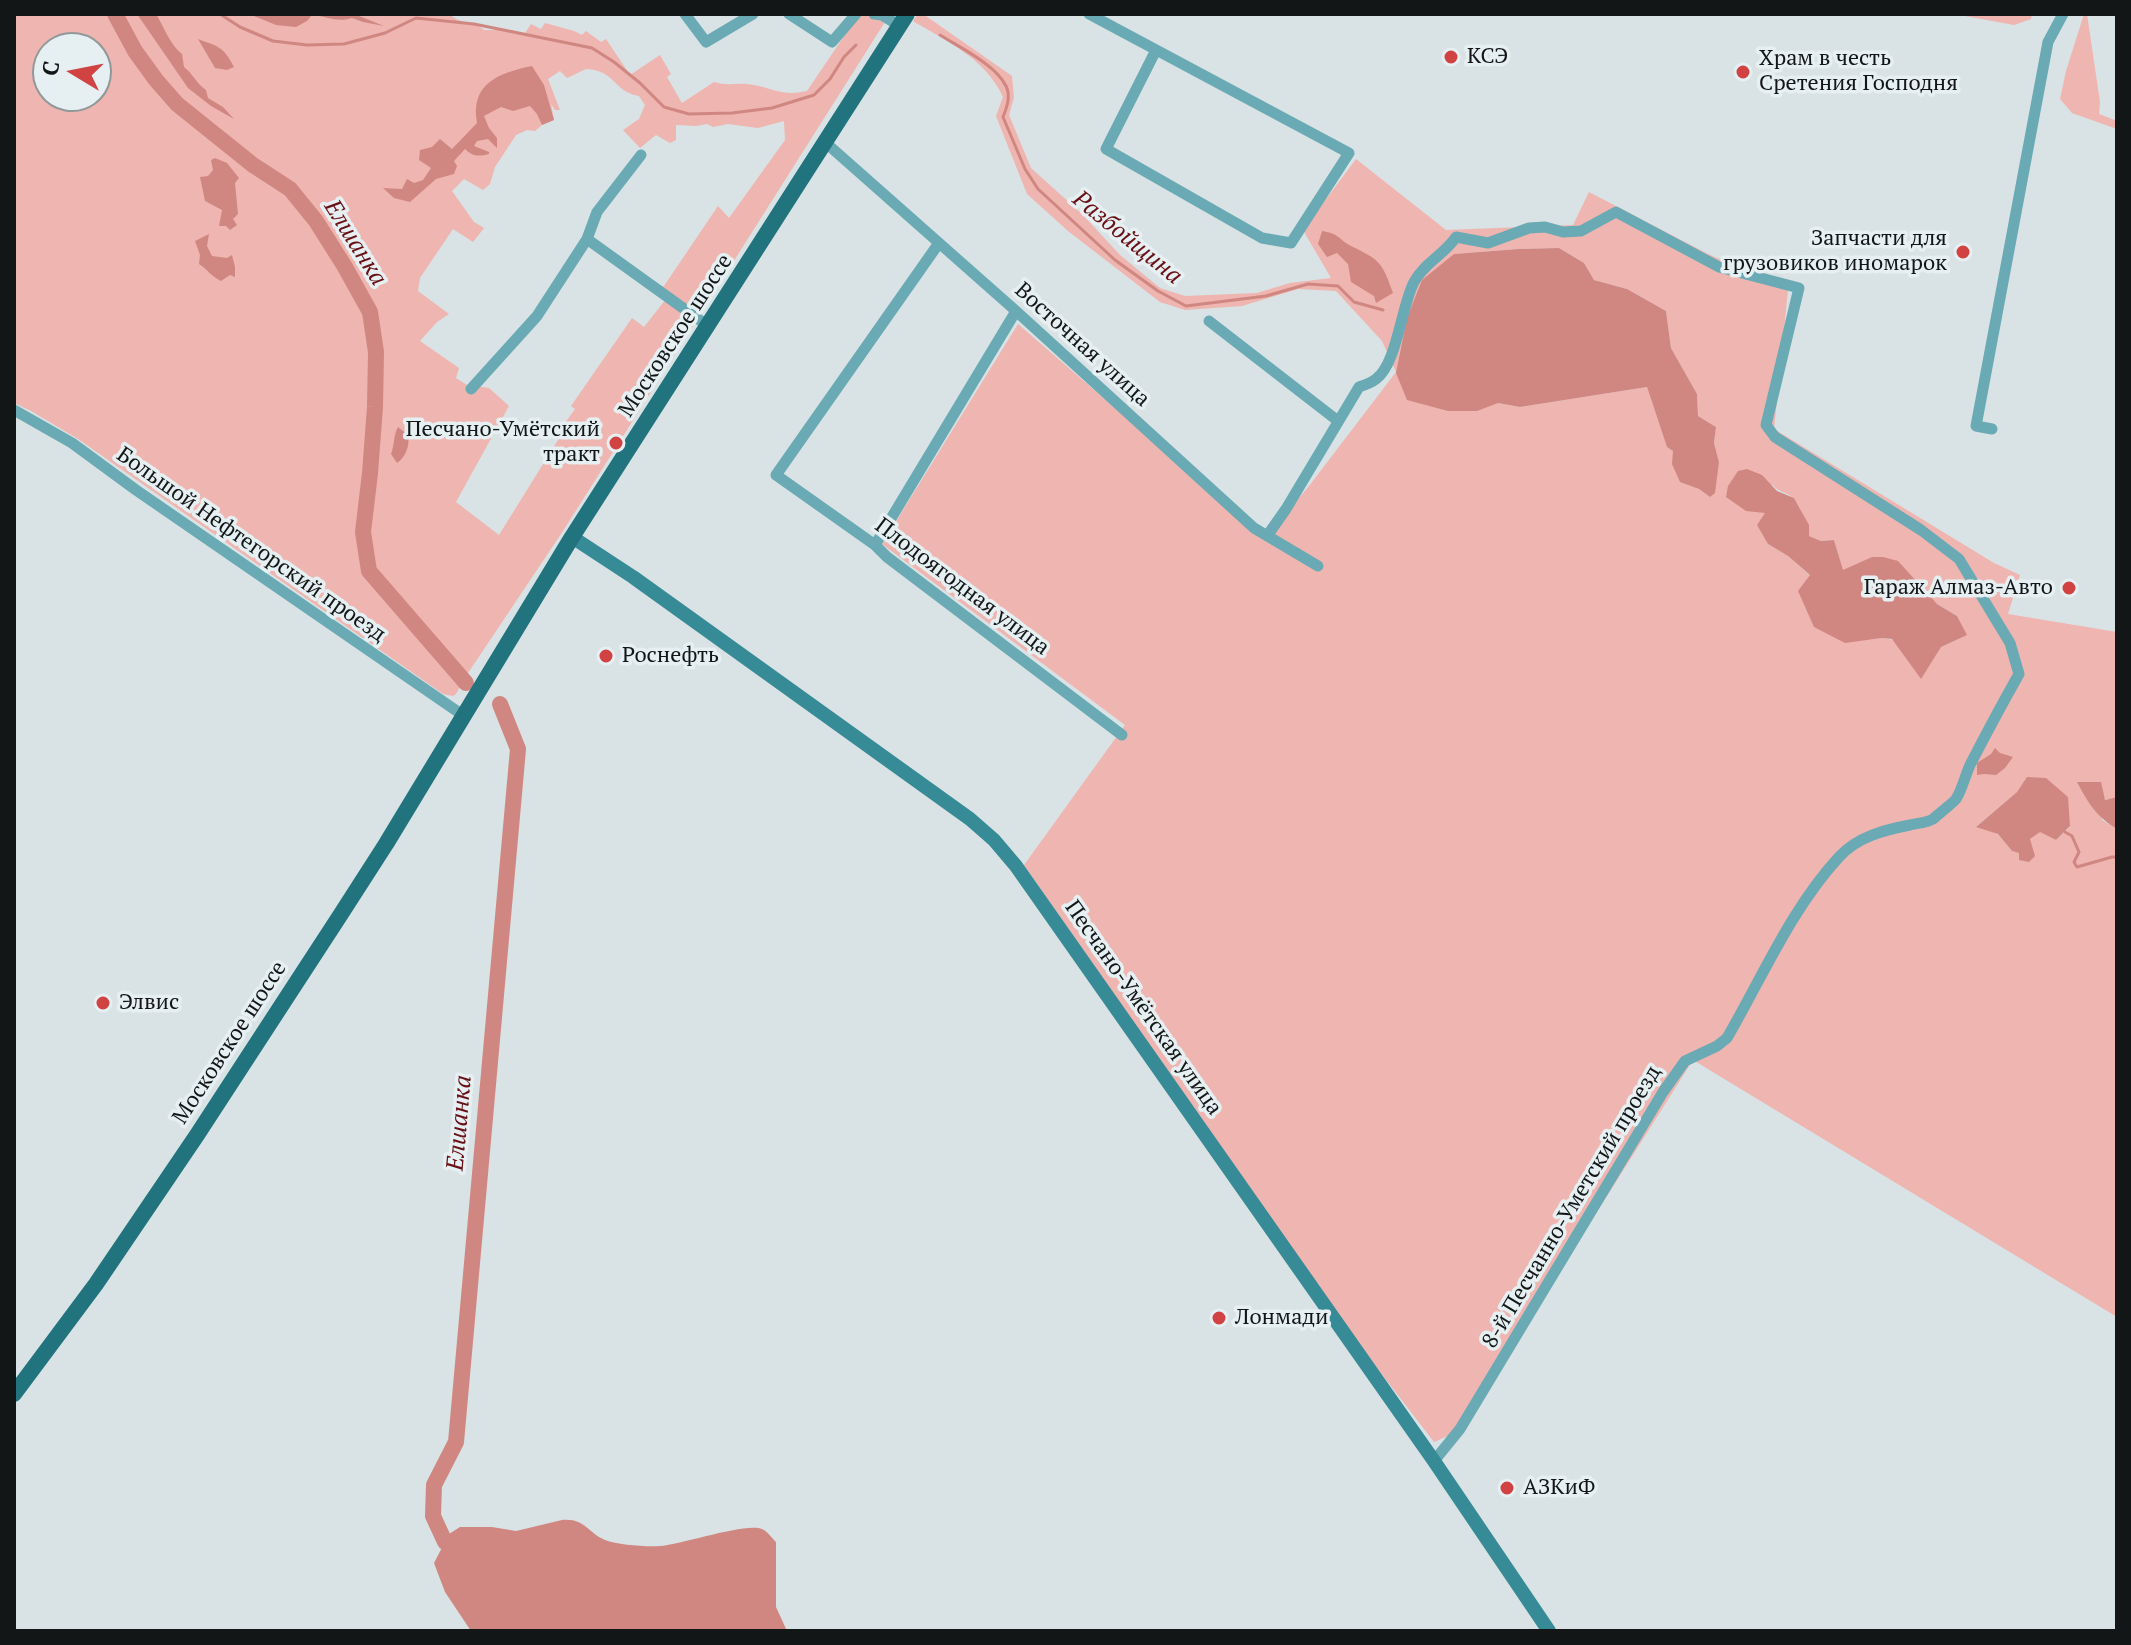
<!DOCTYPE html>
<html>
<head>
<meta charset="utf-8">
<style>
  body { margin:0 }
  #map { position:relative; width:2131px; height:1645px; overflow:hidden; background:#d9e2e4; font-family:"PT Serif",serif }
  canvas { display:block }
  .frame { position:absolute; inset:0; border:16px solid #121616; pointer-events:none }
  .north { position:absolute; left:32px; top:32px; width:80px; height:80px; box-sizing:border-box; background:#e6eff1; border:2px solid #919899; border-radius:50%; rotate:280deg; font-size:22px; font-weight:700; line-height:32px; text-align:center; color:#121616 }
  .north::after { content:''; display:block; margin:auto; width:28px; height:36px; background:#d14243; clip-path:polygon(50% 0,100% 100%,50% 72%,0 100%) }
</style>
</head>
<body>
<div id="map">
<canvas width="2131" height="1645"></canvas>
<div class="frame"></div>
<div class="north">С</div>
</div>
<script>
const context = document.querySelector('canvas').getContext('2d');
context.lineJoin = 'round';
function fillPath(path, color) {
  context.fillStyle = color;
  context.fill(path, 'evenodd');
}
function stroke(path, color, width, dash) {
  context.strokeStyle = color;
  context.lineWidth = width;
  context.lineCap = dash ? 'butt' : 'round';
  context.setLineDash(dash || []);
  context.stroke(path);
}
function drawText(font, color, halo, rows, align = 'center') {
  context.font = font + ' "PT Serif",serif';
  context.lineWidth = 7;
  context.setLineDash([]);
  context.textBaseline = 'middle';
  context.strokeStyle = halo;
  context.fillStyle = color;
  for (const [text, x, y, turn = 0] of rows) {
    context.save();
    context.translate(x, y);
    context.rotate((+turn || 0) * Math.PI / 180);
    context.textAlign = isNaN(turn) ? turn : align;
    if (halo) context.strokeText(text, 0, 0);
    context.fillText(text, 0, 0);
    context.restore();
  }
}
fillPath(new Path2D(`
  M14 14H450C460 25 473 20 484 30H511L525 33 531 24 541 29 545 23 574 31 582 35 586 31 601 42 606 39 630 75 660 55 671 74 667 77 682 103 714 82C726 86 735 83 747 84 772 87 780 97 807 91L859 14H890L563 531 468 673 456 694 453 696 443 694 78 439 31 411 14 403ZM48 48H96V96H48ZM586 69C617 71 612 91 639 96L645 105 639 119 623 130 640 148 656 135 670 143 676 140V125L696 126 707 124 713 127 728 124 758 128 784 121 785 140 729 218 718 206 664 286 655 290 666 299 644 327 632 318 571 406 575 409 555 437 558 440 499 535 456 502 509 406 489 388 467 385 456 378 459 368 420 341 437 322 449 314 418 291 420 278 453 229 473 242 484 228 474 222 452 191 464 179 483 190 490 184 495 167 516 135 527 130 535 131 542 125 554 120 551 104 555 110H560L548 79 560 71 567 78Z
  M918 14H923L1012 76 1014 97 1009 115 1031 168 1082 214 1120 255 1160 288 1185 296 1257 293 1290 283 1331 278 1303 230 1356 159 1446 230 1573 225 1589 192 1710 255 1741 268 1789 280 1774 429 1994 563 2020 575 2008 614 2117 632V797L2105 800 2102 820 2117 829V1317L1693 1060 1595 1215 1464 1429 1434 1442 1343 1324 1024 865 1125 725 882 544 1018 324 1265 538 1309 486 1396 372 1382 341 1336 291 1298 289 1242 306 1185 310 1160 302 1068 231 1027 194 996 116 1003 97C986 59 948 42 913 21ZM1559 248 1584 263 1594 280 1627 289 1666 311 1671 348 1697 394 1698 416 1716 427 1714 443 1719 462 1710 497 1699 489 1680 481 1673 451 1667 446 1647 387 1520 407 1498 403 1455 254 1517 249ZM1772 484C1778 493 1788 492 1794 499 1800 506 1809 527 1809 536L1821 541 1834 540 1843 571 1855 566 1937 604 1957 616 1966 635 1941 647 1881 638 1788 556 1768 544 1766 513ZM2027 778 2070 827 2056 840 2039 831 2030 839 2034 856 2012 851 1998 834 1977 826 2017 792Z
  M1954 14H2032L2031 19 2014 25Z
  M2084 14H2087L2100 102 2099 114 2117 121V129L2072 113 2060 99 2066 71Z`), '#efb5b0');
fillPath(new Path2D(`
  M137 14H156C164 27 170 45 182 54L184 67C194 75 195 82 206 90L208 98 223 107 234 119 211 106 188 88Z
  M249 14 270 16 354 14 384 26 363 22 352 18C338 23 326 16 312 15L307 21 296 27 276 25Z
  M198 39C219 47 223 46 234 67L227 70 215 68Z
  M532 66 544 85 554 120 542 125 537 114 530 106 513 111 501 107 484 116 489 128 497 138V148L488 139 477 141 474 146 489 152V154C478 157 472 156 465 149L454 161 457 166 454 174 436 179 410 202 394 198 383 188 402 189 407 179 414 183 423 180 431 168 419 160 420 150 432 147 440 139 452 149 477 123C470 83 499 73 532 66Z
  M215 158 227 163 239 178 235 183 238 214 233 219 237 225 230 230 226 226H219L222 210 205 201 200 177 208 176 213 170 211 160Z
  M1322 231C1340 234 1337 238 1351 246 1380 260 1382 262 1393 293L1376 303 1374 296 1351 282 1348 264 1337 253 1327 257 1318 244Z
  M209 234 207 246 212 256 227 258 232 255 235 267V277L230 275 221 281C212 277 207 269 199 264L200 255 195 241Z
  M1559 248 1584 263 1594 280 1627 289 1666 311 1671 348 1697 394 1698 416 1716 427 1714 443 1719 462 1715 493 1710 497 1699 489 1680 482 1672 464 1673 451 1667 447 1647 387 1520 407 1498 403 1477 411H1448L1407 400 1396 373 1407 318 1422 280 1454 254 1518 249Z
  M398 427 408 435C410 445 406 457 397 463L391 454C395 444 393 436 398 427Z
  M1747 469 1762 475 1777 491 1794 498 1809 525V536L1821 541 1834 540 1843 570 1872 557H1883L1898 561 1937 604 1957 616 1967 635 1941 647 1921 679 1892 639 1881 638 1845 643 1814 627 1798 591 1810 575 1788 556 1768 544 1757 525 1765 513 1746 511 1726 497 1728 486 1738 471Z
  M1995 748 2000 753 2013 757 2005 768 1996 775 1984 774 1977 775V763L1991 754Z
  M2027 777 2046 778 2068 797 2070 826 2056 840 2040 832 2030 839 2035 856 2029 862 2019 860V853L2012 851 1998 834 1976 827 2017 792Z
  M2077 782H2101L2105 800 2117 797V829C2097 817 2088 803 2077 782Z
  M562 1520C585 1518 588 1533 605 1540 618 1545 646 1547 660 1546 683 1544 747 1522 762 1529 767 1531 772 1538 776 1542V1607L787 1631H471L445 1592 434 1563 449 1534 460 1527H492L516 1531Z`), '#d08781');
stroke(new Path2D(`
  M220 14 240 27 273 41 307 45 344 44 385 33 416 18 474 24 592 48 614 62 640 83 664 107 689 114 732 113 772 108 814 95 830 79 844 57 856 45
  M940 35C959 47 996 65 1006 86 1011 96 1007 107 1003 117L1025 169 1038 189 1115 260 1158 291 1186 306 1266 296 1308 284 1338 286 1354 302 1383 310
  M2065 832 2072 836 2079 852 2074 862 2077 867 2112 857H2117`), '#d08781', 3);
stroke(new Path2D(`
  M115 14 135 51 156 80 177 104 253 165 290 189 316 221 345 267 370 312 376 352 375 407 370 473 363 532 369 571 466 683
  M445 1542 433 1516 434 1485 456 1442 518 749 500 704`), '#d08781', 16);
stroke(new Path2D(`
  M685 14 706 42 753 14
  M789 14 832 42 856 14
  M874 14 882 15 900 26
  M1089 14 1349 153 1291 243 1262 238 1106 149 1156 50
  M826 143 1016 311 1254 528 1318 566
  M587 239 708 326
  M939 243 776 475 875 545 887 557 1122 735
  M1209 321 1338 421
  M471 389 537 316 587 239 597 212 641 155
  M14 410 72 443 136 490 464 716
  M1992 429 1976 426 2048 42 2063 14
  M1267 536 1286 509 1359 387C1365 385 1371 383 1376 379 1397 364 1401 307 1414 282 1424 263 1445 254 1456 237L1488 243 1529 228 1545 227 1563 232 1581 231 1616 212 1719 267 1799 288 1766 425 1775 437 1921 530 1959 559 2010 643 2019 674C2002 704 1986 734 1970 765 1965 776 1962 790 1956 799 1954 802 1936 816 1933 819 1927 823 1917 823 1910 825 1884 830 1857 837 1839 857 1791 909 1762 978 1727 1038L1717 1046 1685 1061 1663 1092 1460 1429 1434 1461
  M875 545 1016 311`), '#69aab4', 11);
stroke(new Path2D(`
  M572 537 633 577 970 819 994 840 1016 866 1434 1461 1549 1631`), '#368b97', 14);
stroke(new Path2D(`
  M14 1394 96 1284 197 1135 341 914 386 844 572 537 907 14`), '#21737e', 16);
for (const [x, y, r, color] of [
  [1451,57,8,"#d14243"],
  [1743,72,8,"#d14243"],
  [1963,252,8,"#d14243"],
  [616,443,8,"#d14243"],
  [2069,588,8,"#d14243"],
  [606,656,8,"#d14243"],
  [103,1003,8,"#d14243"],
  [1219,1318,8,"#d14243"],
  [1507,1488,8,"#d14243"]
]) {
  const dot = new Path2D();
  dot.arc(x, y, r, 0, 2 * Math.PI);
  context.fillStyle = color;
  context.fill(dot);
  stroke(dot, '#e6eff1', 3);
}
drawText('22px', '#121616', '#e6eff1', [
  ["КСЭ",1467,57],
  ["Храм в честь",1759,59],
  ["Сретения Господня",1759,84],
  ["Запчасти для",1947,239,"right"],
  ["грузовиков иномарок",1947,264,"right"],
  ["Песчано-Умётский",600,430,"right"],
  ["тракт",600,455,"right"],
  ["Гараж Алмаз-Авто",2053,588,"right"],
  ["Роснефть",622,656],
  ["Элвис",119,1003],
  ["Лонмади",1235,1318],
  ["АЗКиФ",1523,1488]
], 'left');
drawText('22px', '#121616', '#e6eff1', [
  ["Московское шоссе",676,336,-57],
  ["Восточная улица",1082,345,42],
  ["Большой Нефтегорский проезд",251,545,35],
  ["Плодоягодная улица",962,587,37],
  ["Песчано-Умётская улица",1143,1008,55],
  ["Московское шоссе",230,1043,-57],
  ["8-й Песчанно-Уметский проезд",1572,1207,-59]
]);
drawText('italic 24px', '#681015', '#e6eff1', [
  ["Разбойщина",1127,238,39],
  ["Елшанка",355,243,58],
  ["Елшанка",460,1123,-85]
]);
</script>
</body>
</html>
